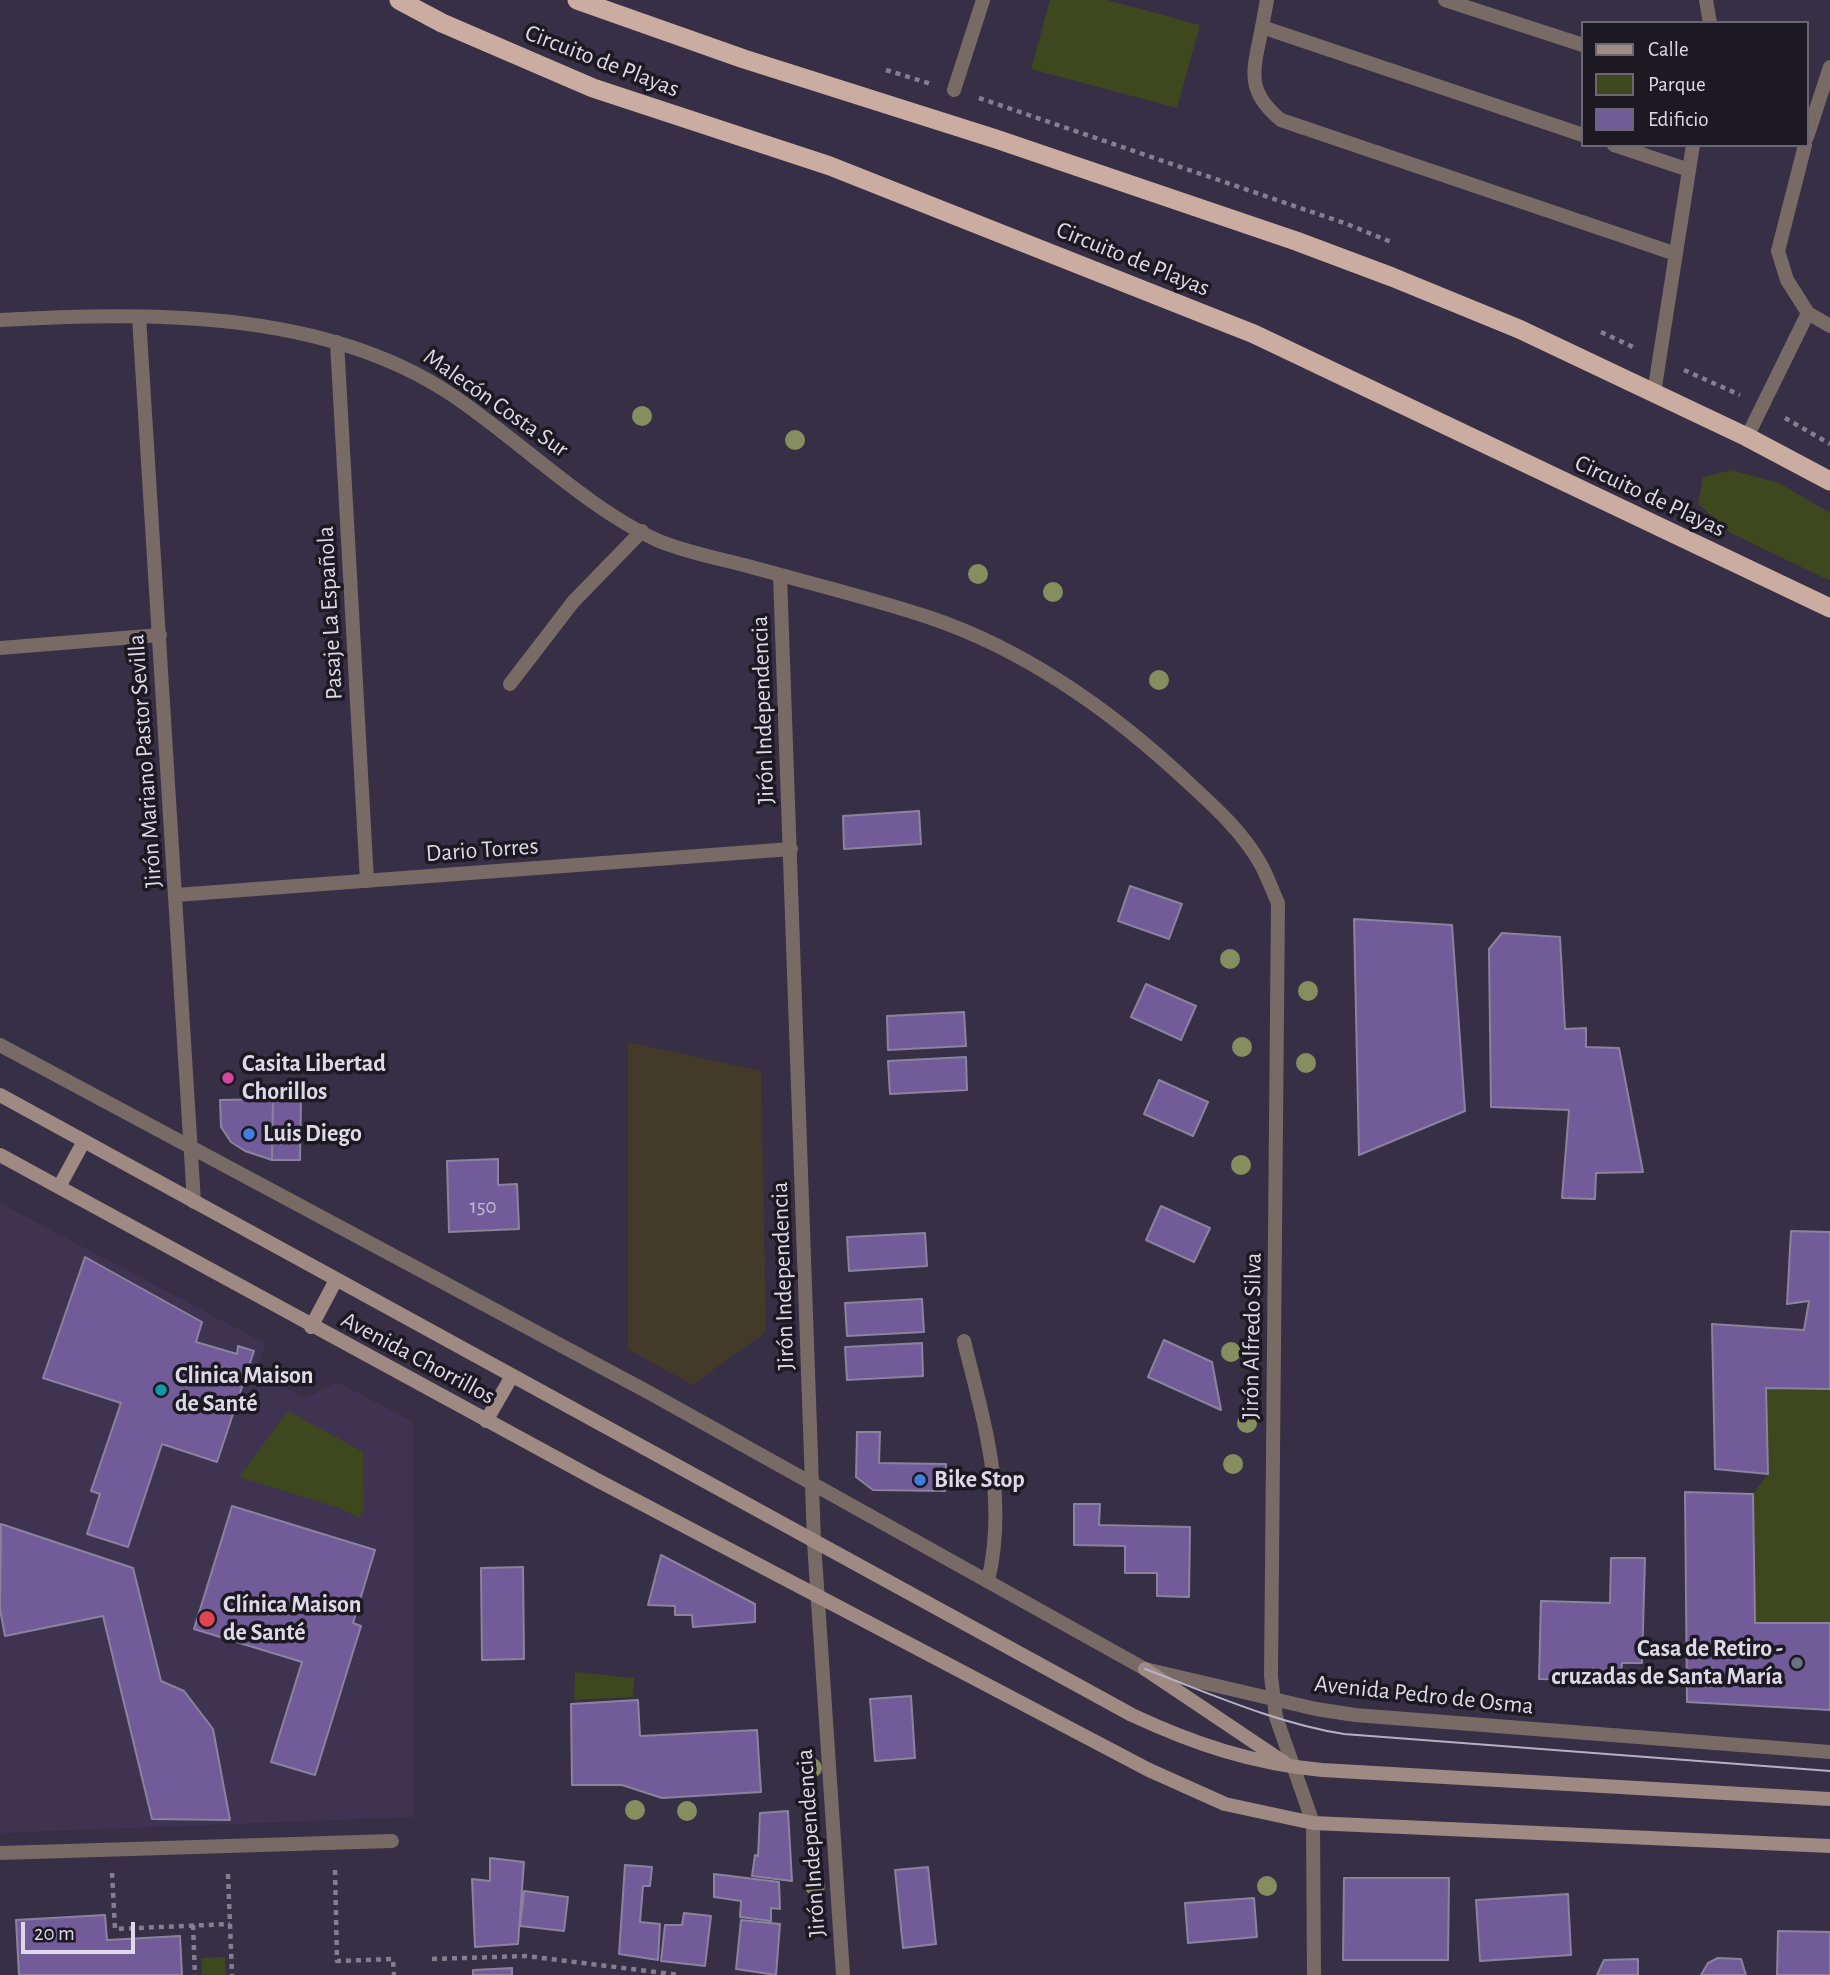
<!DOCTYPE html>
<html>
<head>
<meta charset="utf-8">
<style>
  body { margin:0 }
  #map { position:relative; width:1830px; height:1975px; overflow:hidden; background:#362f45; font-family:"Alegreya Sans",sans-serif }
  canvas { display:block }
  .legend { position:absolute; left:1581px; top:21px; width:228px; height:126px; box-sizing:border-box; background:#1c1923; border:2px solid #6a6672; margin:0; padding:9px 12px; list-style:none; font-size:21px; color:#ded9e8 }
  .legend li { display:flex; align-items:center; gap:14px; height:35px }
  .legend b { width:35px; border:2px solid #6a6672 }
  .scale { position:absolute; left:21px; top:1922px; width:114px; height:32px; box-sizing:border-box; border:4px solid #ded9e8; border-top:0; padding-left:9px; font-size:21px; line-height:24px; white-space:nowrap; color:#ded9e8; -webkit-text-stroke:5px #1c1923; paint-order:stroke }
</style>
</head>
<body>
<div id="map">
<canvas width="1830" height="1975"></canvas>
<ul class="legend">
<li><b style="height:9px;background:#9e8a82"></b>Calle</li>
<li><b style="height:19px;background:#3f471e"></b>Parque</li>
<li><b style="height:19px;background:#725b99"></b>Edificio</li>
</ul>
<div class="scale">20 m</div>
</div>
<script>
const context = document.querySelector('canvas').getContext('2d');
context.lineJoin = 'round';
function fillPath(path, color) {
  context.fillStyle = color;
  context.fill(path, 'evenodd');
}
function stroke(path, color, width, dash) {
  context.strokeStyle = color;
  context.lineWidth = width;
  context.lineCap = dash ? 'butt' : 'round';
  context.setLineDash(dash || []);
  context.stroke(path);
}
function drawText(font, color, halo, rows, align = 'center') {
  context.font = font + ' "Alegreya Sans",sans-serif';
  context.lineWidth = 7;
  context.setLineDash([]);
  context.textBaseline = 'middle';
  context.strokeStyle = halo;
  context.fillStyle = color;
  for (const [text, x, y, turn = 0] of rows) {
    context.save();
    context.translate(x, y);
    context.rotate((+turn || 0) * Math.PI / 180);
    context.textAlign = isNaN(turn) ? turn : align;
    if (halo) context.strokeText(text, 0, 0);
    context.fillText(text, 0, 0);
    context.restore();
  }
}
fillPath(new Path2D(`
  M0 1203 266 1344 259 1361 266 1377 306 1398 337 1382 413 1422 414 1817 0 1833Z`), '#3e3451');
fillPath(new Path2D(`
  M628 1042 761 1071 766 1332 692 1385 628 1349Z`), '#433a29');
fillPath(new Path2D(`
  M1050 0H1107L1200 25 1177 108 1031 69Z
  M1731 470 1779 483 1830 513V581L1731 533 1698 504 1703 477Z
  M1766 1388 1830 1389V1623H1755L1753 1494 1768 1474Z
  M288 1411 363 1452 364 1510 359 1518 339 1508 239 1477Z
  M575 1672 634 1678 633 1697 574 1700Z
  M225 1957 226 1975H202L201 1958Z`), '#3f471e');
const building = new Path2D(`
  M919 811 921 844 844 849 843 816Z
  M1130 886 1182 904 1169 939 1118 921Z
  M1354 919 1452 925 1465 1111 1359 1155Z
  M1502 933 1560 937 1565 1029 1586 1028V1047L1619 1048 1643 1172 1596 1173 1595 1199 1562 1198 1569 1110 1491 1107 1489 949Z
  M1146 984 1196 1006 1181 1040 1131 1017Z
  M964 1012 966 1046 888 1050 887 1016Z
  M966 1057 967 1090 890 1094 888 1061Z
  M1159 1080 1208 1102 1193 1136 1144 1114Z
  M273 1099 272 1160 245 1151 231 1142 221 1127 220 1100Z
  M273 1099 301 1100 300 1160H272Z
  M498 1159V1185L517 1184 519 1229 449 1232 447 1161Z
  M1161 1206 1210 1228 1194 1262 1146 1240Z
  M1791 1231 1830 1232V1389L1766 1388 1768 1474 1715 1469 1712 1324 1804 1330 1809 1301 1787 1304Z
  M925 1233 927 1266 849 1271 847 1237Z
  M85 1257 202 1322 196 1342 237 1354 238 1346 254 1351 217 1462 162 1444 128 1547 87 1534 100 1494 91 1491 121 1403 43 1378Z
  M922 1299 924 1332 847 1336 845 1303Z
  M1164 1340 1212 1362 1221 1410 1148 1377Z
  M922 1343 923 1376 847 1380 845 1347Z
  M857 1432H880L879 1463 946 1464 945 1491 873 1490 856 1477Z
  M1685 1492 1753 1494 1755 1623H1830V1710L1687 1702Z
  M1074 1504H1100L1099 1525 1190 1527 1189 1597 1157 1596V1573H1125V1546L1074 1545Z
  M232 1506 375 1550 353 1623 361 1626 315 1775 271 1762 302 1662 194 1629Z
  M1 1524 133 1568 161 1681 184 1691 213 1729 230 1820 152 1819 103 1616 5 1636 0 1609Z
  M661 1555 755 1604V1622L693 1627 692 1615H675V1606L648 1605Z
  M1611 1558H1645L1642 1663H1622L1621 1680 1539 1679 1541 1601 1610 1603Z
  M523 1567 524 1659 482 1660 481 1568Z
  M911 1696 915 1758 875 1761 870 1699Z
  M638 1700 640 1736 757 1730 761 1792 662 1798 622 1785H572L571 1704Z
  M788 1811 792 1881 752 1876 755 1855 758 1856 760 1813Z
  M490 1858 524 1862 518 1944 475 1947 472 1879 490 1881Z
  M625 1865 652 1867 650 1886H643L640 1922 660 1924 658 1960 619 1954Z
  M928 1867 936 1944 903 1948 895 1870Z
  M714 1874 779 1882 780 1909 771 1908V1921L740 1917 741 1901 714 1897Z
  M1344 1878H1449L1448 1960H1343Z
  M524 1891 568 1897 564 1931 520 1926Z
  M1568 1894 1571 1955 1480 1961 1476 1900Z
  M1254 1898 1257 1937 1188 1943 1185 1903Z
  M684 1913 711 1916 705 1966 661 1961 665 1925H682Z
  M105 1915 107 1940 180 1936 182 1975H19L16 1920Z
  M741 1920 780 1924 776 1975 736 1969Z
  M1778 1931 1830 1932V1975H1777Z
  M1718 1958 1741 1959 1746 1975H1701L1708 1963Z
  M1638 1959V1975H1597L1604 1960Z
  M512 1968V1975H473V1970Z`);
fillPath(building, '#725b99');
stroke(building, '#8b839d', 2);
stroke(new Path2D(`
  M886 70 931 84
  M979 98 1347 224 1391 242
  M1601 332 1635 348
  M1684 370 1740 395
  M1785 418 1830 444
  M335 1870 337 1961 393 1959 394 1975
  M112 1873 115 1929 230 1924
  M228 1874 232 1975
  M193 1925 195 1975
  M432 1959 526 1956 680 1975`), '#847e91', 4.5, [5, 5]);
stroke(new Path2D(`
  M1267 0 1262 27 1583 135
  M1445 0 1583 45
  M1706 0 1710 23
  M1262 27C1254 69 1244 90 1281 120L1676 254
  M954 90 983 0
  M1807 137 1830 67
  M1614 145 1689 170
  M1805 145 1778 251 1787 280 1808 313
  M1654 393 1693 145
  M1747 437 1808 313 1830 326
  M964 1341C984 1423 1008 1496 988 1581`), '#786b66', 14);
stroke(new Path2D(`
  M139 317 194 1202
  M0 320C146 311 323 310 449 393 516 437 587 509 659 541 686 552 716 558 744 565 805 582 868 597 928 617 1027 650 1117 715 1192 786 1217 809 1243 833 1260 863 1267 875 1272 890 1278 903L1271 1676 1276 1717 1313 1823 1314 1975
  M337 342 367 881
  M780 575 814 1542 843 1975
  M0 648 160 635
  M510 684 573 602 642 531
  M176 895 791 849
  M0 1045 648 1392 1145 1669 1316 1709 1355 1715 1830 1752
  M0 1853 392 1841`), '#786b66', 14);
stroke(new Path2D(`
  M0 1095 1132 1715C1194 1744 1254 1764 1322 1770L1830 1799
  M0 1155 595 1479 1149 1770 1225 1804 1313 1823 1830 1846
  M59 1187 84 1141
  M311 1327 336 1280
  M486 1421 512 1376
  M1145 1669 1285 1763`), '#9e8a82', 14);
stroke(new Path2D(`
  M399 0 442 23 593 88 830 166 1254 334 1830 608
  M577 0 744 59 996 139 1296 241 1392 277 1519 329 1747 437 1830 481`), '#caaca0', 19);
stroke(new Path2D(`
  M1145 1669C1209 1693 1275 1723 1344 1734L1830 1771`), '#b6b1c2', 2);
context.fillStyle = '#868e60';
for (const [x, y] of [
  [642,416],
  [795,440],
  [978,574],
  [1053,592],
  [1159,680],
  [1230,959],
  [1308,991],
  [1242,1047],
  [1306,1063],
  [1241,1165],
  [1231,1352],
  [1247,1423],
  [1233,1464],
  [812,1768],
  [635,1810],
  [687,1811],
  [815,1886],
  [1267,1886]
]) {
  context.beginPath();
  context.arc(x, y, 10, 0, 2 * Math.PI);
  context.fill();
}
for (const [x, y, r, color] of [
  [228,1078,7,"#d1479c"],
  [249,1134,7,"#3f7fe0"],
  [161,1390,7,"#0f9aa8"],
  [920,1480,7,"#3f7fe0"],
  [207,1619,9,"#e0444e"],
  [1797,1663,7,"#6b7280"]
]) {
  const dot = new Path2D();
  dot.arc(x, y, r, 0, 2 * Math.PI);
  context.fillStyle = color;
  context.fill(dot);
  stroke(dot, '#1c1923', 2.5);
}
drawText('21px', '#c3bad4', null, [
  ["150",483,1207]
]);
drawText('24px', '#ded9e8', '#1c1923', [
  ["Circuito de Playas",602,61,21],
  ["Circuito de Playas",1133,259,22],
  ["Malecón Costa Sur",496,403,35],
  ["Circuito de Playas",1650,496,25],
  ["Pasaje La Española",330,613,-93],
  ["Jirón Independencia",763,710,-92],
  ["Jirón Mariano Pastor Sevilla",145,761,-94],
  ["Dario Torres",482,850,-4],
  ["Jirón Independencia",783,1276,-92],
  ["Jirón Alfredo Silva",1252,1336,-89],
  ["Avenida Chorrillos",418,1358,28],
  ["Avenida Pedro de Osma",1424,1695,6],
  ["Jirón Independencia",811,1843,-94]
]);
drawText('bold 24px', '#ded9e8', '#1c1923', [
  ["Casita Libertad",242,1064],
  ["Chorillos",242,1092],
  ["Luis Diego",263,1134],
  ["Clinica Maison",175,1376],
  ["de Santé",175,1404],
  ["Bike Stop",934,1480],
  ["Clínica Maison",223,1605],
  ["de Santé",223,1633],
  ["Casa de Retiro -",1783,1649,"right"],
  ["cruzadas de Santa María",1783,1677,"right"]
], 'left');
</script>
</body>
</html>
